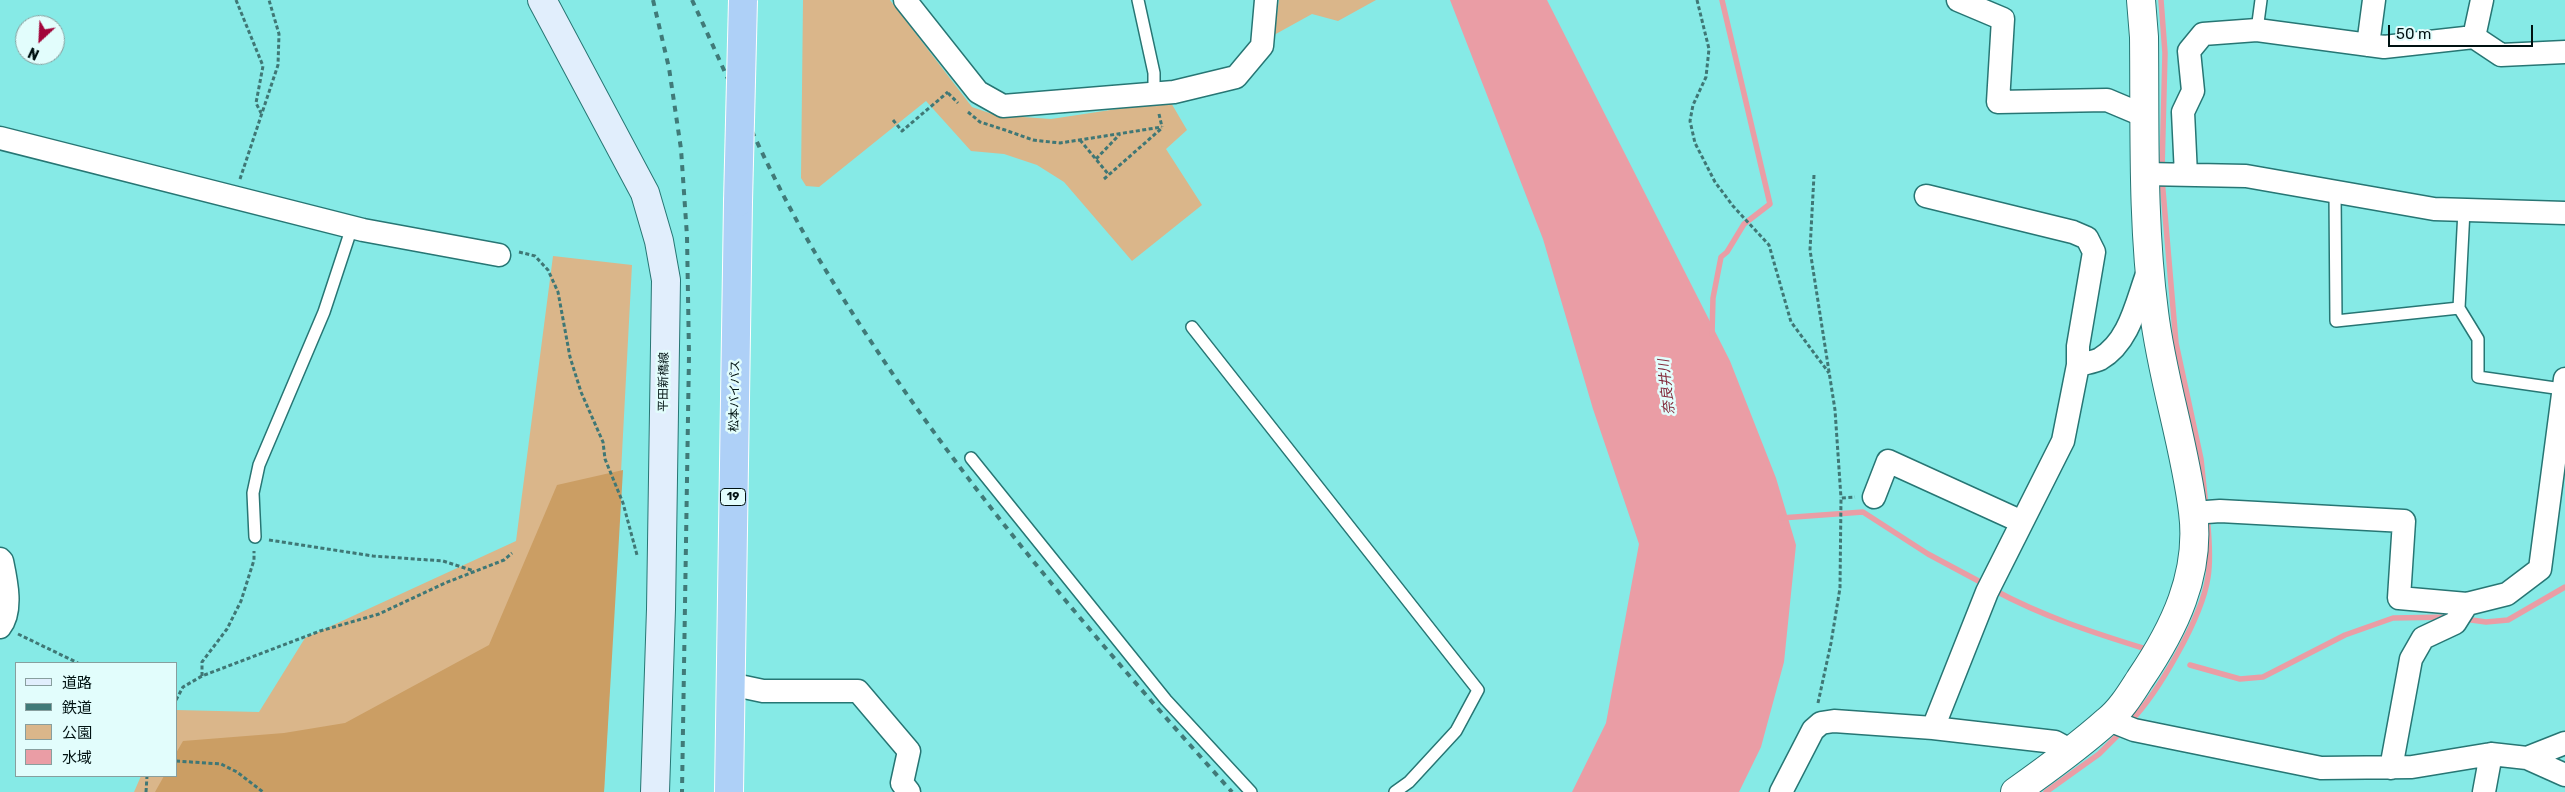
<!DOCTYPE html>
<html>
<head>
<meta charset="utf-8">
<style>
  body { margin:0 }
  #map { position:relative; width:2565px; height:792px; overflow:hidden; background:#86eae6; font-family:Rubik,"Noto Sans JP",sans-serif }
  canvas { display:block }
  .legend { position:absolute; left:15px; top:662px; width:162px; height:115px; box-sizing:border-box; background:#e2fdfc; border:1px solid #889f9e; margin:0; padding:6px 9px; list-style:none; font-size:15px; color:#001212 }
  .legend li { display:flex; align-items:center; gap:10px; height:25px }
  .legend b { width:25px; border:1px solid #889f9e }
  .north { position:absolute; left:15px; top:15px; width:50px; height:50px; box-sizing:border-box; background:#e2fdfc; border:1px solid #889f9e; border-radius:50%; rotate:205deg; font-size:14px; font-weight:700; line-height:20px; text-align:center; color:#001212 }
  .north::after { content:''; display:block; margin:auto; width:18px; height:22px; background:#a2043a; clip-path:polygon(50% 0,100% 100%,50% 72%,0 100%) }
  .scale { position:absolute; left:2388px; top:25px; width:145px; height:22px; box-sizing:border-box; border:2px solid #001212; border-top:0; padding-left:6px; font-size:15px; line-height:18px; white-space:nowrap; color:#001212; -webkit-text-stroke:4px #e2fdfc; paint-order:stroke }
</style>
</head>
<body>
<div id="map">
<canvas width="2565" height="792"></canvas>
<ul class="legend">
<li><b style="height:6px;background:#e1eefc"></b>道路</li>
<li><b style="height:6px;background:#407a78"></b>鉄道</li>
<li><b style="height:14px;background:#dab68a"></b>公園</li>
<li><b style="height:14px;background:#ea9da5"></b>水域</li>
</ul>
<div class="north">N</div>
<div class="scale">50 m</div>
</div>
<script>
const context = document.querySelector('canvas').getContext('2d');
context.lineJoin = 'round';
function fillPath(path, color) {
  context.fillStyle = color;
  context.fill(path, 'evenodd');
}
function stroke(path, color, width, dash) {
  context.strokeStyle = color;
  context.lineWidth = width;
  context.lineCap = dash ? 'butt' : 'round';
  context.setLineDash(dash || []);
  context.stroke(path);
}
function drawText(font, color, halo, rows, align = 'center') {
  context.font = font + ' Rubik,"Noto Sans JP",sans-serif';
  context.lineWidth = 5;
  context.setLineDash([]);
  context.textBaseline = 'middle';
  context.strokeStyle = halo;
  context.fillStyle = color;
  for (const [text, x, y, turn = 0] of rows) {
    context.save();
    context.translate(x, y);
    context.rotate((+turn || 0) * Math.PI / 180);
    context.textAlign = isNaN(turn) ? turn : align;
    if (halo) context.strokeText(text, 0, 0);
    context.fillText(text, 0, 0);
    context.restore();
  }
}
fillPath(new Path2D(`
  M803 0H890L972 107 995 115 1051 119 1170 101 1187 130 1166 149 1202 205 1132 261 1064 182 1037 165 1004 154 971 151 926 101 819 187 806 186 801 178Z
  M1279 0H1376L1338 21 1312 14 1274 35Z
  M553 256 632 265 604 792H134L141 776H176V710L259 712 305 638 516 541Z`), '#dab68a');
fillPath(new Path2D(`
  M623 470 604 792H155L164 776H176V753L183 741 284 733 345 723 489 645 557 485Z`), '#cb9e64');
fillPath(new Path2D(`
  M1450 0H1547L1730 361 1776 478 1796 545 1784 662 1761 747 1739 792H1572L1606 723 1639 544 1593 409 1543 239Z`), '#ea9da5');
stroke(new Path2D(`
  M2161 0 2165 53 2162 170
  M2162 179 2176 343 2201 459 2206 507
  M1712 334 1713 298 1721 257 1727 252 1744 224 1770 204 1722 0
  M1781 518 1863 512 1928 554 1986 585
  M1994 590C2042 616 2094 633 2146 649
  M2464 619 2486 622 2508 620 2565 587
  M2190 665 2240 679 2263 677 2345 635 2393 618 2450 617
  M2130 722C2158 693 2202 618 2208 577 2211 558 2209 535 2207 516
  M2046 792 2099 754 2122 731`), '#ea9da5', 5.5);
const service = new Path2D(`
  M1138 0 1154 73V94
  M2257 30 2261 0
  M2335 192 2336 321 2459 308 2478 339V377L2562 389
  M2459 308 2464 210
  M1192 327 1478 690 1456 731 1409 782 1395 792
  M971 458 1166 700 1251 792
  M255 537 253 493 259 465 324 312 352 227`);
const minor = new Path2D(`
  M905 0 978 92 1003 106 1174 92 1236 77 1262 46 1266 0
  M1958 0 2003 19 1998 102 2107 100 2145 116
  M2474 37 2501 55 2565 52
  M2368 45 2374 0
  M0 138 363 230 499 255
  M2145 174 2246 176 2434 209 2565 213
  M2186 175 2183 112 2193 91 2189 51 2203 34 2257 30 2384 47 2474 37 2482 0
  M1926 196 2073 232 2087 238 2094 252 2078 346V365
  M1874 497 1888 461 2022 522
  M2193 513 2220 511 2404 521 2399 598 2467 604 2507 594 2540 569 2565 379
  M0 559 2 561C6 580 13 611 0 627
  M730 684 763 691H858L909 751 902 783 909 792
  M2109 720 2134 730 2321 768 2412 767 2491 754 2527 758 2565 775
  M1933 728 1987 592 2063 441 2078 365C2085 363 2094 362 2100 359 2131 341 2137 299 2149 269
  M2527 758 2565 743
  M2391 768 2411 659 2423 638 2455 623 2467 604
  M1781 792 1813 730 1821 723 1834 721 1933 728 2055 742 2070 750
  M2484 792 2491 754`);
const tertiary = new Path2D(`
  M2015 792C2046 770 2078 747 2107 721 2121 710 2131 693 2140 679 2174 629 2201 574 2193 512 2185 445 2162 379 2154 312 2142 221 2145 129 2144 37L2141 0`);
const secondary = new Path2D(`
  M542 0 645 193 659 241 666 280 661 609 655 792`);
const trunk = new Path2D(`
  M729 792 738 202`);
stroke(service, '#277674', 14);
stroke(minor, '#277674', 25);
stroke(tertiary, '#277674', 30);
stroke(secondary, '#277674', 30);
stroke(trunk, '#fff', 30);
stroke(new Path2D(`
  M236 0 263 66 256 103 261 113
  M1697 0 1709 49 1706 77 1693 105 1690 121 1695 143 1715 182 1733 206 1769 245 1791 322 1829 373
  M948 93 958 103
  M968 112 980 122 1005 130 1033 140 1060 143 1162 127
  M1159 114 1162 127
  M893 120 902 131 948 92
  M1080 140 1109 175
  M1096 159 1120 134
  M1814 175 1810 250 1835 410 1841 498
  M240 179 278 65 279 34 269 0
  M1104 179 1162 128
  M519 252 535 256 548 270 558 292 570 357 581 392 603 442 605 459 623 503 637 555
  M269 540 373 556 443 561 474 571
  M18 634 78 663
  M202 676V662L227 629 241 601 254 560V551
  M176 700 183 687 202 676 320 631 379 614 445 583 504 560 512 553
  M1818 703 1831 643 1840 588 1841 498 1855 497
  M176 761 221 764 237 772 263 792
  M146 792 147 776`), '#3f7775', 3, [4, 2.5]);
stroke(service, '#fff', 11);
stroke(minor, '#fff', 22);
stroke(tertiary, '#fff', 28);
stroke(secondary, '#e1eefc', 28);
stroke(trunk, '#aed0f7', 28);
stroke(new Path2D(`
  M653 0 669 68 681 149 687 236 689 355 682 792
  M692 0C734 90 772 184 825 269 940 459 1085 628 1232 792`), '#407a78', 4, [6, 6]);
const trunkBridge = new Path2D(`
  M738 202 743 0`);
stroke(trunkBridge, '#fff', 30, []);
stroke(trunkBridge, '#aed0f7', 28);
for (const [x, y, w] of [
  [733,497,25]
]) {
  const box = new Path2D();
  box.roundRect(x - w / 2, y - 8.5, w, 17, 4);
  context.fillStyle = '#e2fdfc';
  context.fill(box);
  stroke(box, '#001212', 1);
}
drawText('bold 11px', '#001212', null, [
  ["19",733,497]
]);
drawText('12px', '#001212', '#e2fdfc', [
  ["平田新橋線",664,382,-89],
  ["松本バイパス",735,396,-89]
]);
drawText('italic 14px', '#82293a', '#e2fdfc', [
  ["奈良井川",1667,387,-96]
]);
</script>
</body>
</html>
